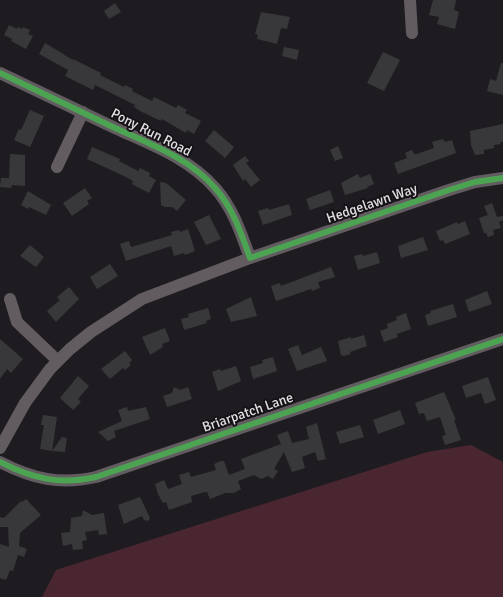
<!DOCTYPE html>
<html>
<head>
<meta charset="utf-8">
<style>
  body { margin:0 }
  canvas { display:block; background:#1e1c20 }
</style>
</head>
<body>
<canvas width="503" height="597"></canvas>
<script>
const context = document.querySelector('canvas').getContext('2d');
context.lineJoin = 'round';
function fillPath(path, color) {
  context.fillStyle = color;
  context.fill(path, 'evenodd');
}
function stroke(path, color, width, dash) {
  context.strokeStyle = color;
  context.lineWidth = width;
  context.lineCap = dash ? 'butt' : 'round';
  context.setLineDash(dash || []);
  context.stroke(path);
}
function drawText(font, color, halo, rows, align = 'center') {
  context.font = font + ' Signika,sans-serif';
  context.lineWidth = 4;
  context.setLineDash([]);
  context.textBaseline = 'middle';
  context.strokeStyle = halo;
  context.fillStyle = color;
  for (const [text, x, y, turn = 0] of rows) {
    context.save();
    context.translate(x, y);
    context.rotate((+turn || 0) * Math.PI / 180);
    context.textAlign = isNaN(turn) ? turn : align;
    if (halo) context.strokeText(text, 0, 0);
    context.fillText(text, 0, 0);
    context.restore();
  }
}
fillPath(new Path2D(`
  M471 445 503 462V597H42L56 570 427 452Z`), '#492630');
fillPath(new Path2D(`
  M433 0H456L454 10 459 12 455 29 437 24 439 17 429 15Z
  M115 3 121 12 109 19 104 11Z
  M261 12 290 17 287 29 281 28 277 44 257 39 258 35 255 34Z
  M9 25 17 29 18 27 22 29 23 27 30 30 28 34 33 36 26 49 11 41 12 39 4 35Z
  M45 43 73 60V59L101 73 100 75 124 87 125 85 133 89 132 91 152 101 154 97 176 108 178 105 187 110 185 113 201 121 194 134 187 130 186 133 162 119 161 121 142 112 134 107 135 105 95 85 93 90 65 76 68 70 39 54Z
  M284 47 299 50 297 60 282 56Z
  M383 52 400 60 384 91 367 83Z
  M501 63H503V95L487 91 490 79 496 81Z
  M30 110 44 116 30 147 14 140 19 129 21 130Z
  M503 124V142H500L501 144 494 145V148L484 150V154L475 155 471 145 470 131Z
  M214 130 234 147 225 158 205 141Z
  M443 139 445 142 452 140 456 153 398 174 394 163 407 158 405 153 412 150 414 154H417L434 148 432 142Z
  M338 146 343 158 335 161 330 150Z
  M92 147 120 159 119 161 138 171 140 168 150 173 149 176 156 180 149 193 132 184 133 181 124 176 87 159Z
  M10 154 25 155V186L12 185 11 188 0 187 1 178H9Z
  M245 156 249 161 246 163 260 180 251 187 245 179 243 181 233 165Z
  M358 174 360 178 370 174 374 184 367 187 368 188 345 195 341 183Z
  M160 182 166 183 186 200 177 211 172 207H165L161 205Z
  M85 188 92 198 87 201 89 204 72 216 63 203Z
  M330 190 334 202 310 210 306 199Z
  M28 191 51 205 46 215 29 207 28 209 21 205Z
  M492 203 497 217 503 216V220L499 222 501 228 493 230 494 235 488 237 486 233H484L479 218 488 215 484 206Z
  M289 204 292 215 263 225 258 211 268 208 269 210Z
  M209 215 221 239 206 245 194 222Z
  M465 221 470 234 445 244 443 240 440 241 436 231 457 222 458 224Z
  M188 229 195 251 185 255 184 253 174 256 171 246 126 261 120 244 129 241 131 247 172 235 171 232 179 230 180 232Z
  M423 237 428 250 401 258 398 246Z
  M30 245 44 257 36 267 20 256Z
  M377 252 380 263 358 270 354 256 362 254 363 256Z
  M110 264 118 276 97 289 90 277Z
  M331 267 335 277 318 282 320 288 312 291 311 289 276 301 271 286 280 283 281 286Z
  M69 287 79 299 56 322 47 311 60 300 57 297Z
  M487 291 492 304 469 312 465 300Z
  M251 297 257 316 231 322 226 309Z
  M453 304 457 317 428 326 425 315 431 313 430 311Z
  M208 308 211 319 206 321 207 323 184 330 181 319 189 317 188 314Z
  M406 313 411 329 397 334 398 337 384 342 380 331 388 328 387 324 397 320 396 317Z
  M165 328 170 341 162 344 163 347 150 355 142 337Z
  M364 335 367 346 350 352 351 354 344 356 341 355 338 341 351 337V339Z
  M0 339 23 359 11 373 7 369 0 379Z
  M298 345 302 355 321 347 327 361 297 371 288 349Z
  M125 351 132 360 129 363 131 365 125 370 123 368 110 379 101 369Z
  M273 357 277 371 253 379 250 367 263 363 262 360Z
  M236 366 241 381 218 391 212 372 220 369 221 371Z
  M78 376 89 386 78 399 81 402 73 410 60 398Z
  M488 377 496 400 485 404 481 393 466 398 462 386Z
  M174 387 180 390 188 387 192 399 167 407 163 396 172 393Z
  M444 392 456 420H454L461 440 445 445 442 436 446 435 440 417 427 421 424 413 419 414 415 403Z
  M127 407 128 411 146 407 150 419 114 431 116 437 108 441 98 432 122 421 118 410Z
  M400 410 405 424 378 434 373 420Z
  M43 415 57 417 52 451 40 449 44 425H41Z
  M317 423 326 459 318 461 315 452 302 457 305 468 292 472 284 452 274 469 278 471 273 479 268 476 261 479 254 475 238 481 241 489 234 493H225L210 499 207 492H205L191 496 192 502 169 510 166 502 163 503 158 494 155 484 164 480 168 489 182 484 179 475 189 472 191 477 216 470 214 464 221 461H224L229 475 245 469 241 459 281 444 277 435 288 431 292 443 309 439 306 427Z
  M360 425 364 437 340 444 336 432Z
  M62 437 67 438 65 452 52 451Z
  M140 497 150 518 148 521 144 520 142 516 124 524 118 505Z
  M26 499 41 515 20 533 19 546 27 549 24 557 18 555 13 571 10 570 6 580 0 578V544L9 547 8 527H0V517L4 518 21 501 22 502Z
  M83 510 92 515 104 513 107 534 99 535 98 530 85 532 87 540 82 541 83 549 73 550 72 544 63 546 61 533 70 532 71 518 82 516Z`), '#38373a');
stroke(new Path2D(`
  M410 0 412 33
  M0 73C38 91 76 109 115 128 150 144 189 158 215 188 233 208 241 233 250 258
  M57 167 83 112
  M10 299 17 322 58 361
  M0 448 25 403 50 369 70 349 91 332 142 299 250 258 449 190 475 182 503 178
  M0 462C33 479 60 485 96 477L503 339`), '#625c61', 12);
stroke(new Path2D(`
  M0 73C38 91 76 109 115 128 150 144 189 158 215 188 233 208 241 233 250 258L449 190 475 182 503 178
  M0 462C33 479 60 485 96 477L503 339`), '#4ca352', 6);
drawText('14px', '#e3e0e4', '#161217', [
  ["Pony Run Road",151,133,27],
  ["Hedgelawn Way",372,204,-19],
  ["Briarpatch Lane",248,413,-19]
]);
</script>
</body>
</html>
